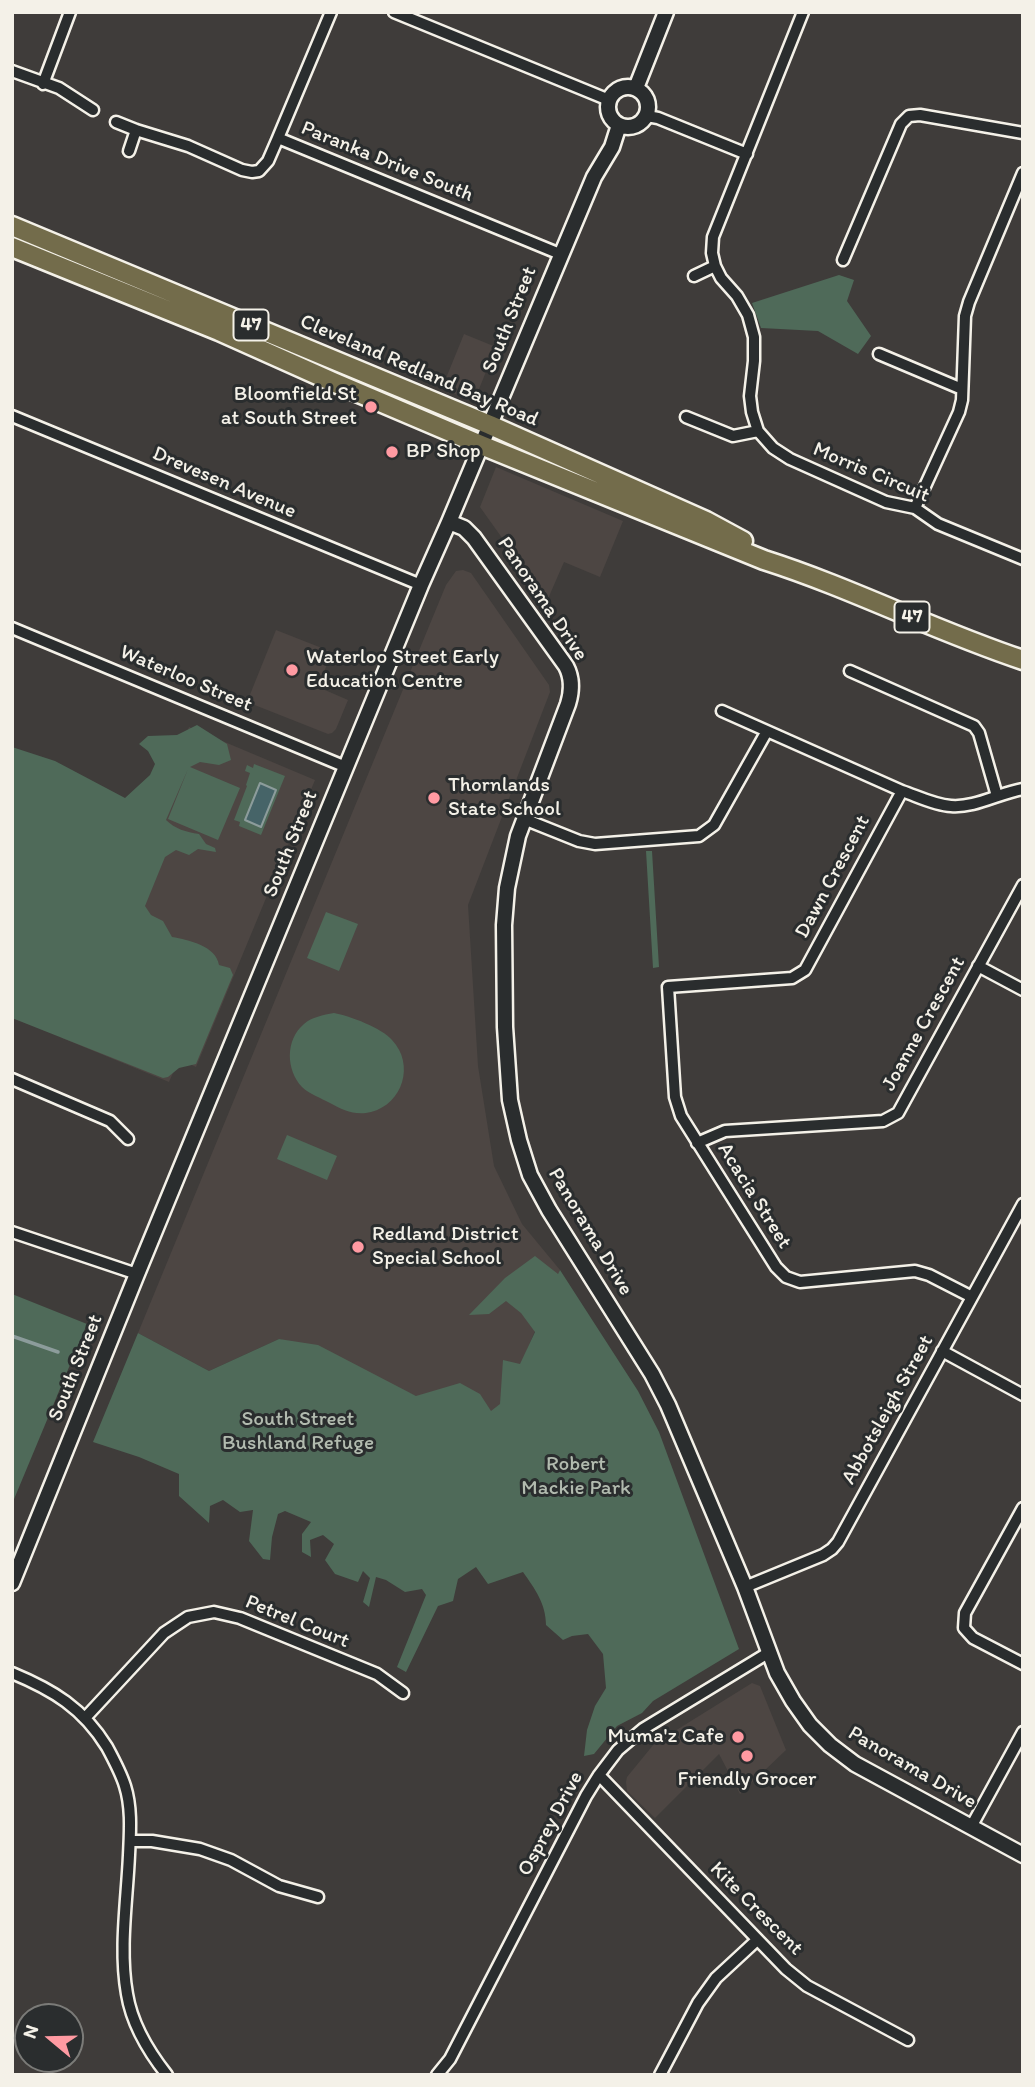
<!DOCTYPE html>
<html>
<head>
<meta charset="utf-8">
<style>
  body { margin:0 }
  #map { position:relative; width:1035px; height:2087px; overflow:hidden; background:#3f3c3a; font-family:Itim,sans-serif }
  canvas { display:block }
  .frame { position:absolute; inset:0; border:14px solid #f4f1e8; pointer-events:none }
  .north { position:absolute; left:14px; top:2003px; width:70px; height:70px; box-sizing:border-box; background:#2a2d2e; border:2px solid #7b7b78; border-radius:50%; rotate:289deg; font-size:19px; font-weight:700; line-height:28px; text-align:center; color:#f4f1e8 }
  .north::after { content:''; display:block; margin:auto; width:24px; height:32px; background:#ff9aa2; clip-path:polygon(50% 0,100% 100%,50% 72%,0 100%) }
</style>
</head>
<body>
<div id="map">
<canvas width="1035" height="2087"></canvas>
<div class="frame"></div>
<div class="north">N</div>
</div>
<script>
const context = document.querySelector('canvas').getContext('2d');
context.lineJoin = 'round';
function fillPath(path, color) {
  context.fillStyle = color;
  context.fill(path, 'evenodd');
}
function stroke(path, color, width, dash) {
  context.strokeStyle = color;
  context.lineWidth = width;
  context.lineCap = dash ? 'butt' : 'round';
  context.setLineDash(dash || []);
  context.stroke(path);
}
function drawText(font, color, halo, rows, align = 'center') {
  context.font = font + ' Itim,sans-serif';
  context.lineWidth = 6;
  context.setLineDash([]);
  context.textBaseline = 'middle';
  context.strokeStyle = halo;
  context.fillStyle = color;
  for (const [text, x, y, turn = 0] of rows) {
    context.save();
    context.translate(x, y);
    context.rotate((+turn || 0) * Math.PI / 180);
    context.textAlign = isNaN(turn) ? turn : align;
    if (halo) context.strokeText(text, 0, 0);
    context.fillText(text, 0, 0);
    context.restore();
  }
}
fillPath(new Path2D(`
  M464 334 496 347 477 394 468 399 442 388Z
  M496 467 623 521 600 577 564 562 547 601 480 507Z
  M463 570 471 573 549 685 550 692 468 905 478 1066 494 1166 522 1224 560 1270 499 1418 416 1396 279 1339 209 1371 138 1333 446 585 456 571Z
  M276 630 332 652 318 687 348 700 336 729 332 733 328 734 247 702Z
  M189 727 315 780 196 1067 179 1059 169 1082 62 1038Z
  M752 1683 760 1686 786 1750 740 1794 719 1754 655 1818 627 1791 626 1782 627 1777 654 1744Z`), '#4d4643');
fillPath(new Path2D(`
  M839 275 854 280 847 301 871 336 858 354 818 331 761 328 752 303Z
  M197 725 227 744 231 760 219 765 200 762 190 767 240 788 218 840 168 819 188 769 166 820C175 829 186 832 199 834L206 844 215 848 216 852 198 849 189 855 176 850 165 857 145 906 151 915 163 921 172 937C189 940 216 946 219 965L230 968 233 975 196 1064 179 1068 168 1077 163 1078 12 1018V747L55 761 125 798 150 775 155 764 148 751 139 744 148 736 177 735Z
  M254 764 285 776 261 835 239 826 240 822 234 820 247 786 246 785 250 773 245 771 247 765 253 768Z
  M646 851H652L659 967 653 968Z
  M326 912 358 924 339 971 307 958Z
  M334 1013C350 1016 382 1028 392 1040 415 1064 403 1104 371 1112 355 1116 343 1110 330 1103 321 1098 309 1094 302 1087 286 1070 285 1040 304 1024 312 1017 323 1015 334 1013Z
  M287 1135 337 1156 327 1180 277 1159Z
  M535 1256 558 1274 560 1270 638 1391 659 1432 739 1649 653 1701 642 1713 617 1726 594 1754 584 1756 587 1730 595 1706 606 1688 603 1654 588 1634 572 1636 563 1640 546 1625C546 1604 535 1589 523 1572L488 1584 476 1567 458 1579 453 1601 438 1606 406 1672 397 1667 426 1595 422 1589 405 1592 386 1580 376 1577 369 1607 363 1602 370 1578 363 1571 358 1582 335 1574 325 1560 334 1544 323 1535 310 1540 311 1557 302 1552V1534L311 1522 285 1511 278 1514 272 1537 270 1560 263 1559 249 1541 253 1510 240 1512 223 1500 210 1506 209 1523 179 1496V1474L139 1457 93 1442 138 1333 209 1371 279 1339 318 1345 416 1396 460 1383 480 1394 491 1411 500 1404 503 1360 520 1364 535 1332 521 1313 506 1301 489 1314 469 1315 505 1278Z
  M12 1294 87 1324 12 1504Z`), '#4f6a59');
const water = new Path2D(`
  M260 783 276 790 261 827 245 820Z`);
fillPath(water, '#466468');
stroke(water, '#8c9c9b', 2);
stroke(new Path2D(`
  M12 1336 58 1352`), '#8c9c9b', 3.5);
const street = new Path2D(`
  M394 12 609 100
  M803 12 713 237 712 253 715 266 721 278 737 296 748 315 754 337V361L750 396 752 412 758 431 773 448 790 459 886 502 915 508 938 524 1023 559
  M12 71 59 88 93 110
  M43 84 70 12
  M647 116 658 118 747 154
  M116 122 136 130 188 146 242 170 252 172 259 171 268 161 278 138 560 254
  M278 138 331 12
  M129 151 136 130
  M843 260 901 124 909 116 920 115 1023 133
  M694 276 715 266
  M879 354 962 389
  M12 416 421 585
  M686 417 733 436 758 431
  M915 508 959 412 962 400 965 316 969 302 1023 173
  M12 628 346 767
  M850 671 974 726 979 733 997 796
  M722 711 902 791
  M524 819 579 841 595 844 699 836 714 825 767 731
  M978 966 1023 990
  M12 1079 110 1121 128 1139
  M697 1143 725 1131 883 1121 898 1113 1023 885
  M12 1232 137 1274
  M972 1297 929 1275 915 1271 800 1282 786 1277 776 1267 681 1116 675 1097 668 987 792 978 805 970 902 791C917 796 934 805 951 806 975 808 999 793 1023 789
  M942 1351 1023 1395
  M1023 1508 965 1613 964 1628 973 1638 1023 1664
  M745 1587 823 1555 832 1549 838 1542 1023 1204
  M12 1673C53 1690 83 1708 107 1747 114 1760 121 1773 125 1786 132 1808 130 1833 129 1855 127 1901 119 1949 127 1994 132 2025 148 2051 167 2075
  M85 1718 164 1633 188 1617 214 1612 240 1618 377 1674 403 1693
  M599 1775 786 1969 807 1986 908 2040
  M971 1827 1023 1732
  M130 1841H152L200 1849 231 1860 279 1886 318 1897
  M437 2075 450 2059 586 1796 599 1775 618 1750 643 1729 768 1653
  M660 2075 698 2003 716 1978 757 1940`);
const secondary = new Path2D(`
  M608 107a20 20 0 1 1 40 0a20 20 0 1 1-40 0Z
  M636 88 666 12
  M449 522 464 528 474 538 566 666C573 679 572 691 568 704L518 836 507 888 504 925 505 1027 510 1100 519 1140 530 1175 549 1210 652 1374 668 1405 745 1587 777 1673 793 1701 810 1725 830 1745 855 1764 1023 1855
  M12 1583 137 1274 421 585 449 522 594 177 612 147 619 125`);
const highway = new Path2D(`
  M12 226 490 425 706 521 743 541
  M12 247 219 331 333 382 481 445 764 560C852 588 935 631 1023 660`);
stroke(street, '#f4f1e8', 15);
stroke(secondary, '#f4f1e8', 19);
stroke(highway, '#f4f1e8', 23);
stroke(street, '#2a2d2e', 10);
stroke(secondary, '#2a2d2e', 14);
stroke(highway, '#736c4b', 18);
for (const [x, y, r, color] of [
  [371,407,7,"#ff9aa2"],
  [392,452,7,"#ff9aa2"],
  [292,670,7,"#ff9aa2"],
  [434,798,7,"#ff9aa2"],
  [358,1247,7,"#ff9aa2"],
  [738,1737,7,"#ff9aa2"],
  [747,1756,7,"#ff9aa2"]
]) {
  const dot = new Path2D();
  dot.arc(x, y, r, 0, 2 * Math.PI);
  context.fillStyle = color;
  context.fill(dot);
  stroke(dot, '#2a2d2e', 2.5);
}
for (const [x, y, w] of [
  [251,325,35],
  [912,617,35]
]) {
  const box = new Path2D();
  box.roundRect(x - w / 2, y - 15.5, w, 31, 5);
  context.fillStyle = '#2a2d2e';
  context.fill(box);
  stroke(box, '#f4f1e8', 2);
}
drawText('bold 19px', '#f4f1e8', null, [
  ["47",251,325],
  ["47",912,617]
]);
drawText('21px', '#f4f1e8', '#2a2d2e', [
  ["Paranka Drive South",387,162,22],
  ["South Street",510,320,-68],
  ["Cleveland Redland Bay Road",419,371,23],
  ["Morris Circuit",871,473,23],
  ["Drevesen Avenue",224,483,23],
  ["Panorama Drive",542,599,56],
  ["Waterloo Street",186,679,23],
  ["South Street",291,844,-68],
  ["Dawn Crescent",833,877,-62],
  ["Joanne Crescent",924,1024,-61],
  ["Acacia Street",754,1196,58],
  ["Panorama Drive",590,1232,59],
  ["South Street",76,1368,-68],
  ["Abbotsleigh Street",888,1410,-61],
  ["Petrel Court",297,1622,22],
  ["Panorama Drive",912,1768,30],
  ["Osprey Drive",551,1824,-62],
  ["Kite Crescent",756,1909,45]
]);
drawText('21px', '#f4f1e8', '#2a2d2e', [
  ["Bloomfield St",357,395,"right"],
  ["at South Street",357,419,"right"],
  ["BP Shop",406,452],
  ["Waterloo Street Early",306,658],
  ["Education Centre",306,682],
  ["Thornlands",448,786],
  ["State School",448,810],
  ["Redland District",372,1235],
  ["Special School",372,1259],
  ["Muma'z Cafe",724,1737,"right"],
  ["Friendly Grocer",747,1780,"center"]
], 'left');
drawText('21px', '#b2bbaf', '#2a2d2e', [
  ["South Street",298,1420],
  ["Bushland Refuge",298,1444],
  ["Robert",576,1465],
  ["Mackie Park",576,1489]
]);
</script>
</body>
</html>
